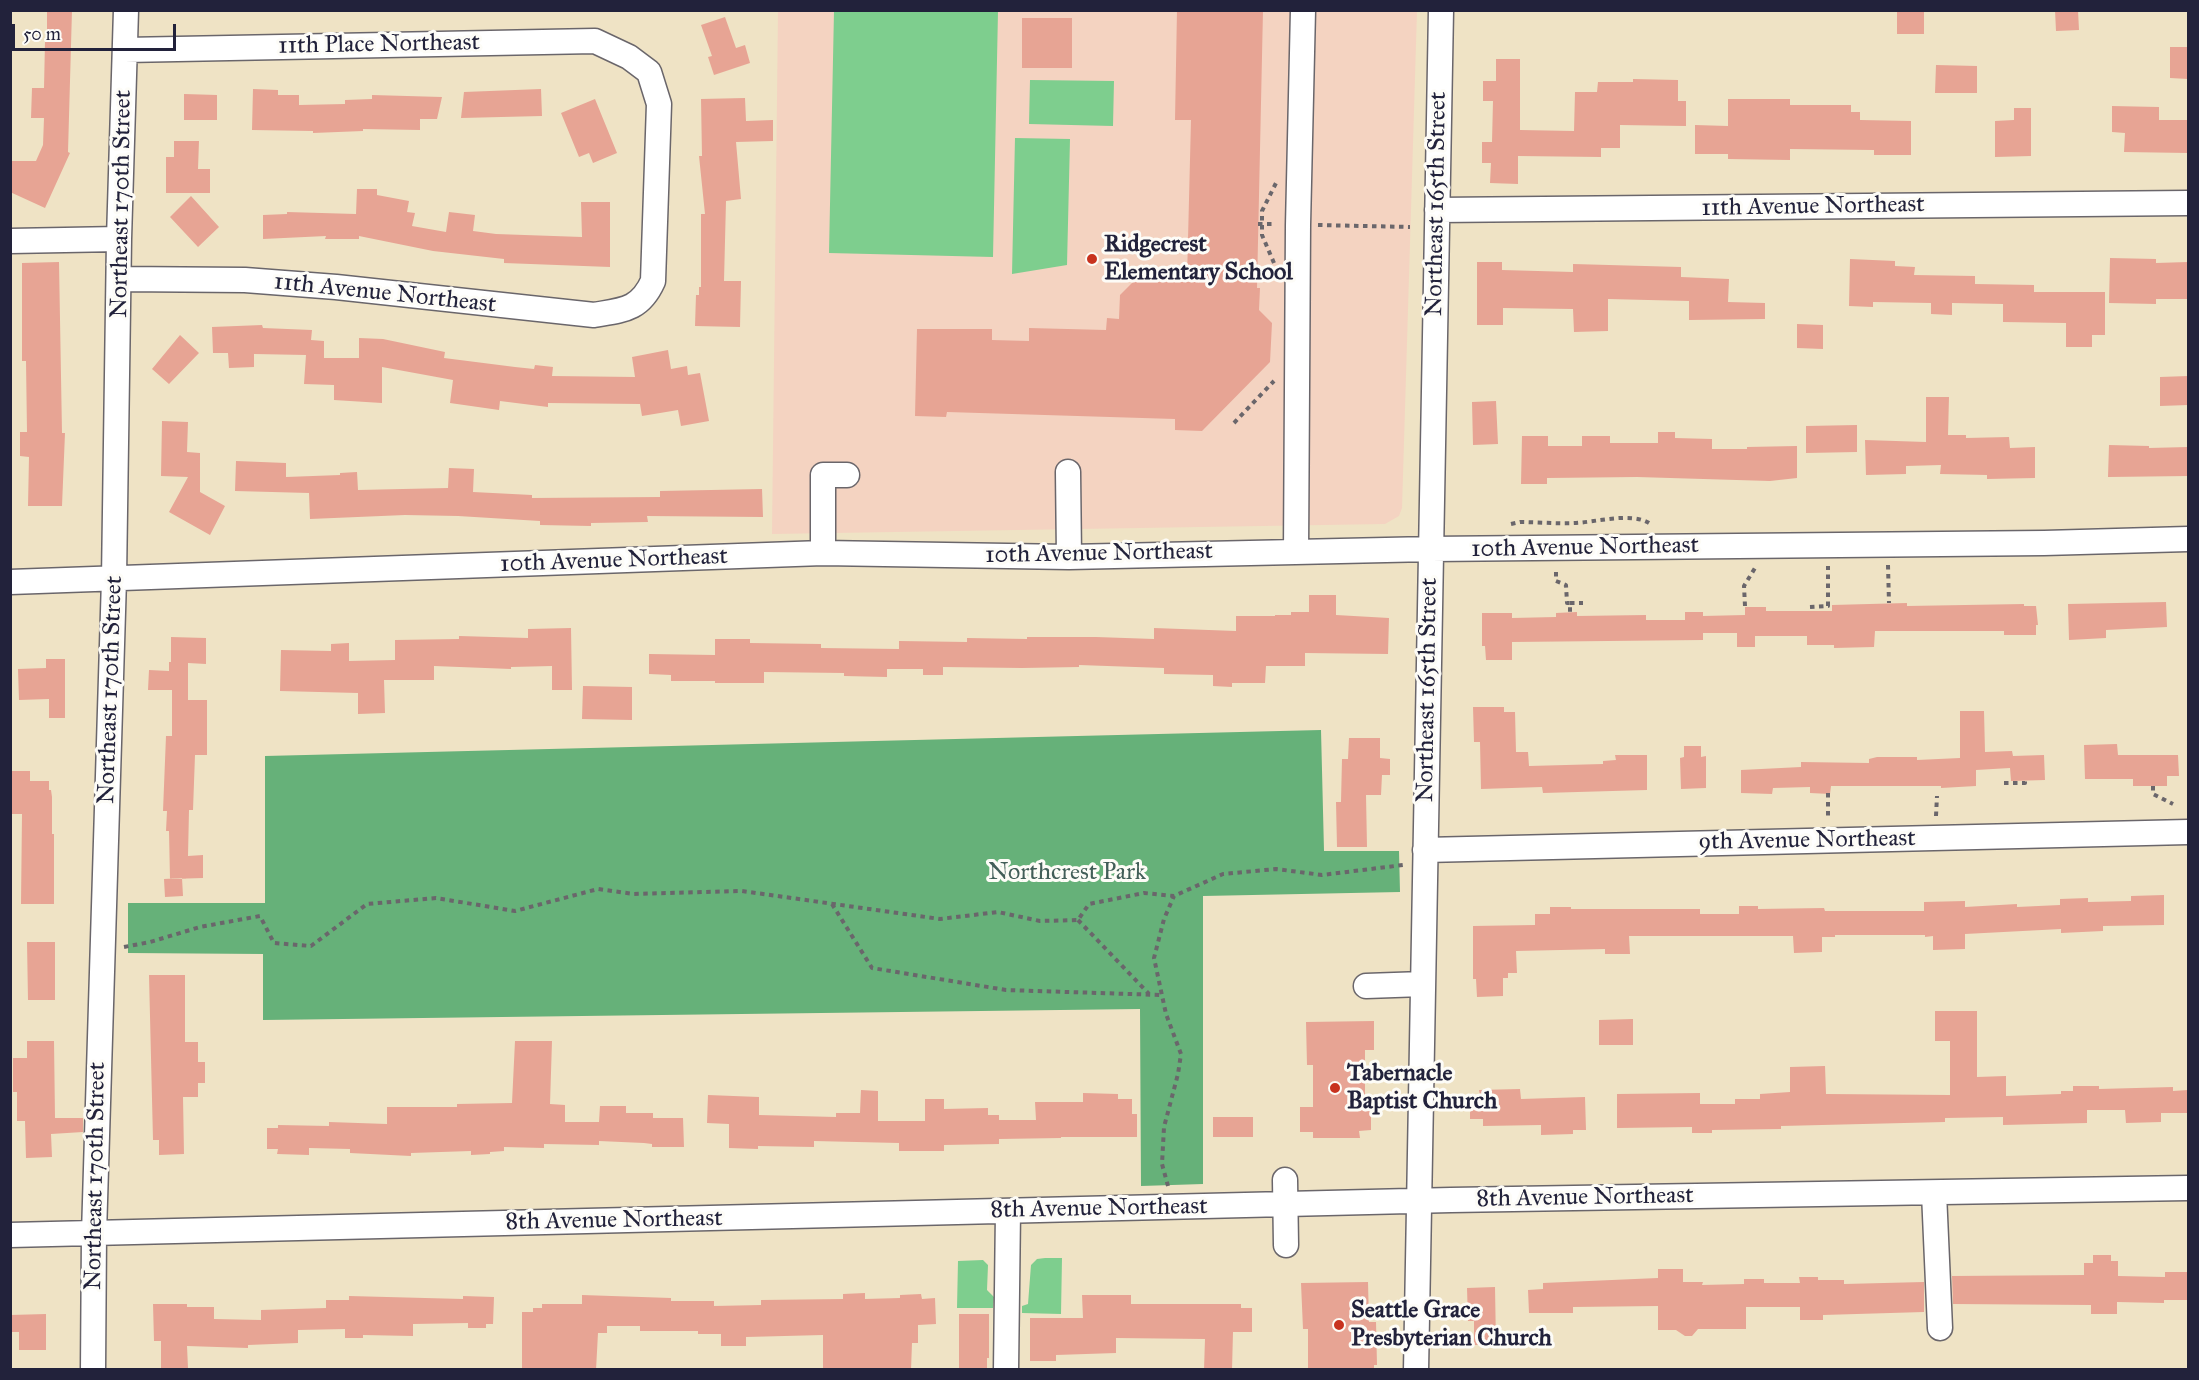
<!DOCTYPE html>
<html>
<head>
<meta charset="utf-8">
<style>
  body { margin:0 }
  #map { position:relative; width:2199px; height:1380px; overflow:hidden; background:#efe3c5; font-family:"IM FELL Great Primer",serif }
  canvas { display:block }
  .frame { position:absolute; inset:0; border:12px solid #22223b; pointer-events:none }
  .scale { position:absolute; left:12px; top:24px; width:164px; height:27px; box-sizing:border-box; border:3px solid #22223b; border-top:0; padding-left:8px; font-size:18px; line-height:21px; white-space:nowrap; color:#22223b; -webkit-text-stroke:4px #fdfcf7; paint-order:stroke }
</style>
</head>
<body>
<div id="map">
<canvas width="2199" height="1380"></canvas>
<div class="frame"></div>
<div class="scale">50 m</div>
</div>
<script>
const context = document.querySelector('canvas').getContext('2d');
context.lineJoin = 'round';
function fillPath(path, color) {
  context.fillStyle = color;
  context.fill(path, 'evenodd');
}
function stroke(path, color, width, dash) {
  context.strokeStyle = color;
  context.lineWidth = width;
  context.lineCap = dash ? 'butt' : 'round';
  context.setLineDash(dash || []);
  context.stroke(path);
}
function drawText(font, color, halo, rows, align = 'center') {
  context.font = font + ' "IM FELL Great Primer",serif';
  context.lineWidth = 6;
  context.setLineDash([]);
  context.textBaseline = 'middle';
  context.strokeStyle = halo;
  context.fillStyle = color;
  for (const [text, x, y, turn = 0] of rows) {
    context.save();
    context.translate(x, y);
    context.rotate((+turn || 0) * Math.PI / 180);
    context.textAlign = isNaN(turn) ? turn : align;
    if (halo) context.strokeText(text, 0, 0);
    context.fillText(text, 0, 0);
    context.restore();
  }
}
fillPath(new Path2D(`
  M778 11H1417L1402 508 1399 516 1385 524 772 534Z`), '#f4d3c1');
fillPath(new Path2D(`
  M834 11H998L993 257 829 253Z
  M1030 80 1114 81 1113 126 1029 124Z
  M1015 138 1070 139 1067 265 1012 274Z
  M1045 1258H1062L1061 1314 1022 1313V1306L1028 1304 1031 1265 1037 1259Z
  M983 1260 988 1265 987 1290 994 1297 993 1308H957L958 1261Z`), '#7ece8e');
fillPath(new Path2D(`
  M1321 730 1324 851H1399L1400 892 1203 896V1184L1141 1186 1140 1009 263 1020V954L128 953V903H265V756Z`), '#66b179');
fillPath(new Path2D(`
  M47 10H72L68 152 70 153 45 208 10 192V161H36L43 145 44 118H31L32 88H44L45 42H47Z
  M1177 10H1263L1257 288H1260L1259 310 1272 323 1270 362 1202 431 1175 430V419L947 412 946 417 915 416 917 329H992V340L1029 341V328L1106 330 1107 318 1119 319 1120 295 1137 278 1187 279 1191 120H1175Z
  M1897 10H1924V34H1897Z
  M2055 10H2078L2079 30 2056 31Z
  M725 17 736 48 745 45 750 63 714 75 708 57 712 56 701 25Z
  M1022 18H1072V68H1022Z
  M2170 47H2188V79L2170 78Z
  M1496 59H1520V130L1574 131 1575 92H1597L1598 82H1633V79L1678 80V101H1686V126L1620 125V148H1601V157L1518 156V184L1490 183 1491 163H1482V142H1492L1493 101H1483V81H1496Z
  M1936 65 1977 66V93H1935Z
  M253 89 278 90V95H299V105L345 104V100L372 99V95L442 97 437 119H420V130L363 129V131L313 133V131L252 130Z
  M541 89 542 116 461 118 464 92Z
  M184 94 217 95V120H184Z
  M745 98 746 121 773 120V141L736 142 741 199 726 201 724 281H741L740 327 695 326 696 295H699V287H701V214H705L699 156H702L701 99Z
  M595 99 617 153 593 163 589 153 579 157 561 113Z
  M1728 99H1790V105H1851V112H1860V120L1911 121V155H1874V150L1790 149V160L1728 159V154H1695V125L1728 126Z
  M2112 106 2159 107V120H2188V153L2124 152 2125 133 2112 132Z
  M2014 108H2031V156L1995 157V121L2014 120Z
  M174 141H199L198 169H210V193H166V157H174Z
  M357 189H377V195L409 201 407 212 415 213 412 226 446 232 449 212 475 215 473 231 496 234 582 237 581 202H610V267L504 263V259L433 251 359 236V239H325L326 236 263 239V215L287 214V212L356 214Z
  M191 196 219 227 198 247 170 217Z
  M2110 258 2156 259V263L2188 262V299H2156V304L2109 303Z
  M1850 259 1895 261V266L1915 267 1914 275 1975 276V284L2034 285V292H2105V335H2092V347H2066V323L2003 322V304L1952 303V315L1931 314V303L1873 302V307L1849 306Z
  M59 262 62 433H65L62 506H28L29 457 20 456V432H27L26 361H22V263Z
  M1477 262H1502V270L1573 272V264L1681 267V277L1729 279 1728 302 1765 303V319L1689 320V301L1608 299V331L1574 332 1573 309 1503 308V325H1477Z
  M1797 324 1823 325V349L1797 348Z
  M262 325 263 328 312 330 311 340 324 341V358H359V338L383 339 445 352 444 358 515 367 534 369 535 365 553 367 552 376 635 377 632 357 668 350 671 369 687 366 688 375 700 373 709 421 681 426 678 410 642 416 640 404 548 403V407L500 401 499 410 450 403 453 380 382 367V403L334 400V385L304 384 306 355 254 354V367L229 368 228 353H213L212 327Z
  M180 335 199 353 169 384 152 369Z
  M2188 376V405L2160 406V377Z
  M1926 397H1949L1948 435H1966V438L2009 437 2010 448 2035 447V478L1987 479V475L1940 474 1941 465 1906 466V474L1866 475 1865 440 1926 442Z
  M1496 401 1498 444 1473 445 1472 402Z
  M162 421 188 422 187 452 200 453V492L225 506 210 535 169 512 188 477 161 476Z
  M1857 425V452L1806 453V426Z
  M1658 432H1675V438L1712 439V449H1747V447L1797 446V478L1770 481 1637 477 1547 478V484H1521L1522 436H1548V446H1582V436H1610V443H1658Z
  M2109 445 2149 446V448L2188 447V476L2108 477Z
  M236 461 286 463V477L340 475V473L357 472 358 490 448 488 449 468 474 469 473 492 532 495V498L660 497V491L762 489 763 517 647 516 648 522 591 523V526L540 525V521L458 516 405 515 310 519 309 493 235 491Z
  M1309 595H1336V615L1389 618 1388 654 1305 653V666H1266L1265 683H1232V687L1213 686V675L1164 674V668L1079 665V667L1022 668 943 667V675H923V669H887V677L844 676V673L764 672V683H715V681H671V675L649 674V654L715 655V639H750V643L821 644V648L899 649V641L967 642V638L1027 639V637H1096L1154 639V628L1236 631V616H1275V615H1291V612H1309Z
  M2166 602 2167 627 2106 630V638L2069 640 2068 604Z
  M1907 603V606L2024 604V606H2036L2038 625H2036V635H2004V631H1875L1874 647 1834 648V645H1807V636H1755V647H1737V633H1703V640L1512 642V660H1486L1485 646H1482V613H1512V618L1556 617V613L1577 612V616L1646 615V620H1685V612H1703V616L1745 615V607H1766V611H1832V605Z
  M571 628 572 690H552V666L511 667V669L434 666V680H384L385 713 358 714V693L280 691 281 650 331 651V644L349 643V661L395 660V640L459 639V636L528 638V629Z
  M171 637 206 638V664L188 663V700H207V755H195L193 810H189L188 856 203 855V878L170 879 169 831H166L167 811H163L166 736H172V690H148L149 670 169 671V662H171Z
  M46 659H65V718H49V699L19 700 18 669 46 668Z
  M583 686 632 687V720L582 719Z
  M1473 707H1504V712H1515L1516 752H1528L1529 766 1603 764V761L1616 760 1615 755H1647V790L1543 793 1542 787 1481 789 1480 742H1474Z
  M1960 711H1984L1985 752 2012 751 2013 756 2044 755 2045 780 2011 781 2010 768 1976 770V786L1941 788V786H1831L1830 794 1810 793V787L1773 788 1772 794 1741 793V770L1801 767V762L1869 763V759L1877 757H1917V760L1960 758Z
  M1349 738H1380V758L1390 759V775H1382L1381 795H1366L1367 847H1337L1336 802H1341L1342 759H1348Z
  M2117 744 2118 755H2178L2179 776H2167V786H2133V779H2085L2084 745Z
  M1684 746H1701V757L1706 756V788L1681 789 1680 758 1684 757Z
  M10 771H30V781H49V790H51L52 797V834H54V904H21L22 814H10Z
  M182 878 183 896 165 897 164 879Z
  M2164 895V925L2103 926V931L2061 933V929L1965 934V949L1933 950V936L1925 937V935H1835V937H1822V952L1794 953 1793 936H1629L1630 954H1605V949L1516 951 1517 973H1508V978H1503V996L1477 997 1476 979H1473V926L1535 925V914H1550V907H1571V909H1700V914H1739V906H1758V909L1824 908 1825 911H1924V902L1965 901V907L2017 904V907L2060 905V899L2088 898V902L2131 901V896Z
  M27 942H55V1000H28Z
  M149 975H185V1042H198V1062H205V1083H198V1097H183L184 1154 159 1155V1140H153Z
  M1935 1011H1977V1077L2006 1076V1096L2061 1094V1091H2073V1086H2099V1089L2173 1087V1091L2188 1090V1113H2161V1122L2126 1123 2125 1110H2087V1123L2003 1125V1117L1945 1118V1122L1781 1126V1129L1712 1130V1133H1692V1127L1617 1128V1094L1700 1093V1104H1735V1099H1760V1094L1790 1092V1067L1825 1066 1826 1094 1950 1095V1041H1935Z
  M1633 1019V1045H1599V1020Z
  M1374 1021V1050H1365V1103H1371V1130L1359 1131 1360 1138H1313V1132H1300V1107H1313V1065H1307L1306 1022Z
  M27 1041H54L55 1118H83V1132L51 1134 52 1157 26 1158 25 1121H17V1092H13V1058H27Z
  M515 1041H552L550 1104 565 1105V1122H599L600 1106H626V1113H653V1118H683L684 1147H652V1144L644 1143 599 1141V1145L544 1144V1148L504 1147V1151L490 1152V1154L471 1155V1151L411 1153V1156L350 1153V1149L309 1148V1155L277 1154 278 1149H267V1128H278V1125L329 1126V1122L387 1124V1107H457V1104L512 1103Z
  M1520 1089 1521 1099 1585 1097 1586 1130H1573V1134L1541 1135V1125L1483 1126V1119H1470V1096L1480 1095 1479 1090Z
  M861 1090 878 1091V1121H925V1099H944V1109L988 1108V1115H999V1120H1036L1035 1102H1083V1093L1118 1094V1099H1132V1114H1137V1137H1061V1138L999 1139V1144L944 1145V1151H899V1143L814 1141V1147L758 1146V1149L729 1148V1124L707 1123 708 1095 759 1097V1115L836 1117V1113H860Z
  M1213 1117H1253V1137H1213Z
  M2093 1255H2111V1261H2118V1276L2165 1277V1272H2188V1300H2164V1303L2117 1302V1314H2091V1305L1953 1304 1952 1276 2084 1275V1263H2093Z
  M1658 1269H1683V1282H1703L1702 1285 1744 1284V1279H1764V1283H1800L1799 1277H1818V1280H1844V1284L1924 1282V1312L1823 1315V1320H1800V1307H1746V1329H1698L1692 1336H1685L1676 1330H1658V1306L1573 1307V1313H1529L1528 1290 1543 1289V1283L1658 1278Z
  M1368 1282 1369 1322H1376L1377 1365H1374V1370H1308V1329H1303L1301 1283Z
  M1495 1287 1496 1345H1474V1321H1468L1467 1288Z
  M865 1293V1299L900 1298V1295L921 1294 922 1299 935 1298 936 1324 918 1325V1343H912L911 1370H823V1335L746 1337V1346H721V1334H698V1331H640V1326H607V1333H598L596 1370H522V1312H533V1308H542V1304H582V1295L671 1298V1301H714V1306L761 1305V1300L843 1299V1294Z
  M1082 1295H1131V1304H1241V1308H1252V1332H1233L1232 1370H1204L1205 1339 1116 1338V1353L1056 1355V1361H1030V1318H1083Z
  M349 1296 463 1299V1296L494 1297 493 1324H486V1328H468V1323L413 1324V1336L363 1335V1338H345V1329L298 1330V1343L248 1345V1348L187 1346 188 1368 161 1369V1341H154L153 1304H187V1307H214V1319L261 1320V1310L326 1308V1300H349Z
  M46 1314V1350H19V1332H10V1315Z
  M959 1314H989V1358H987V1370H959Z`), '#e7a494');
const minor = new Path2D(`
  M1437 210 2188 203
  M10 241 119 239
  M120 279 245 280 336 287 594 315C623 310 640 310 653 281L659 104 649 72 629 57 595 41 125 50
  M1068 472 1069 557
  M1296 552 1298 225 1303 10
  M823 553V475H847
  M10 582 823 553 1069 557 1431 549 2044 543 2188 539
  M1425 850 2188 832
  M1366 986 1423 984
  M1285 1180 1286 1245
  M1934 1193 1940 1328
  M10 1235 1451 1200 2188 1188
  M93 1370 94 1234 114 579 119 239 126 10
  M1006 1370 1008 1211
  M1416 1370 1441 10`);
stroke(minor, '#6a666b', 27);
stroke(new Path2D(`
  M1258 224H1275
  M1318 225 1410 227
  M1274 263 1262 235V211L1276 183
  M1234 423 1274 381
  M1511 524 1520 522C1538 522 1557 524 1576 523 1596 522 1631 512 1649 523
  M1888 565 1889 603
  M1556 572V581L1566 585 1567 603H1570V612
  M1570 603H1583
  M1745 606 1744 586 1755 568
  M1810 607 1828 606V566
  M2004 783H2025V781
  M2153 786V794L2173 804
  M1828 793V820
  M1936 816 1937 796
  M832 904 872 968 1006 990 1161 995
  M1078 920 1149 994
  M124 947 150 942 200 927 260 916 274 943 311 946 367 904 436 898 515 911 598 889 634 894 742 891 940 919 998 912 1040 921 1078 920 1089 904 1144 893 1174 896 1223 874 1276 869 1322 875 1403 865
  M1168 1186 1162 1164 1164 1127 1178 1074 1181 1054 1166 1014 1154 958 1164 919 1174 896`), '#6a666b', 4, [4.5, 4.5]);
stroke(minor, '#fff', 24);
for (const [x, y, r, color] of [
  [1092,259,6,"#c8321e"],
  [1335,1088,6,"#c8321e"],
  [1339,1325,6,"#c8321e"]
]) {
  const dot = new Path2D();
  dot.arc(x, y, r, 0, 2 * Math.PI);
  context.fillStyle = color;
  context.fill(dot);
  stroke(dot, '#fdfcf7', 2);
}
drawText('24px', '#22223b', '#fdfcf7', [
  ["11th Place Northeast",379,45,-1],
  ["Northeast 170th Street",122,204,-89],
  ["Northeast 165th Street",1437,204,-89],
  ["11th Avenue Northeast",1813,207,-1],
  ["11th Avenue Northeast",385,294,6],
  ["10th Avenue Northeast",1585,548,-1],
  ["10th Avenue Northeast",1099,554,-1],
  ["10th Avenue Northeast",614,561,-2],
  ["Northeast 170th Street",111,690,-88],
  ["Northeast 165th Street",1428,690,-89],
  ["9th Avenue Northeast",1807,841,-1],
  ["Northeast 170th Street",96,1176,-89],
  ["8th Avenue Northeast",1585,1198,-1],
  ["8th Avenue Northeast",1099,1209,-1],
  ["8th Avenue Northeast",614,1221,-1]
]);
drawText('bold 24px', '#22223b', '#fdfcf7', [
  ["Ridgecrest",1104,245],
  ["Elementary School",1104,273],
  ["Tabernacle",1347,1074],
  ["Baptist Church",1347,1102],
  ["Seattle Grace",1351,1311],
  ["Presbyterian Church",1351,1339]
], 'left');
drawText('24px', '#425e58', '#fdfcf7', [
  ["Northcrest Park",1067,873]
]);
</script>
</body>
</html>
